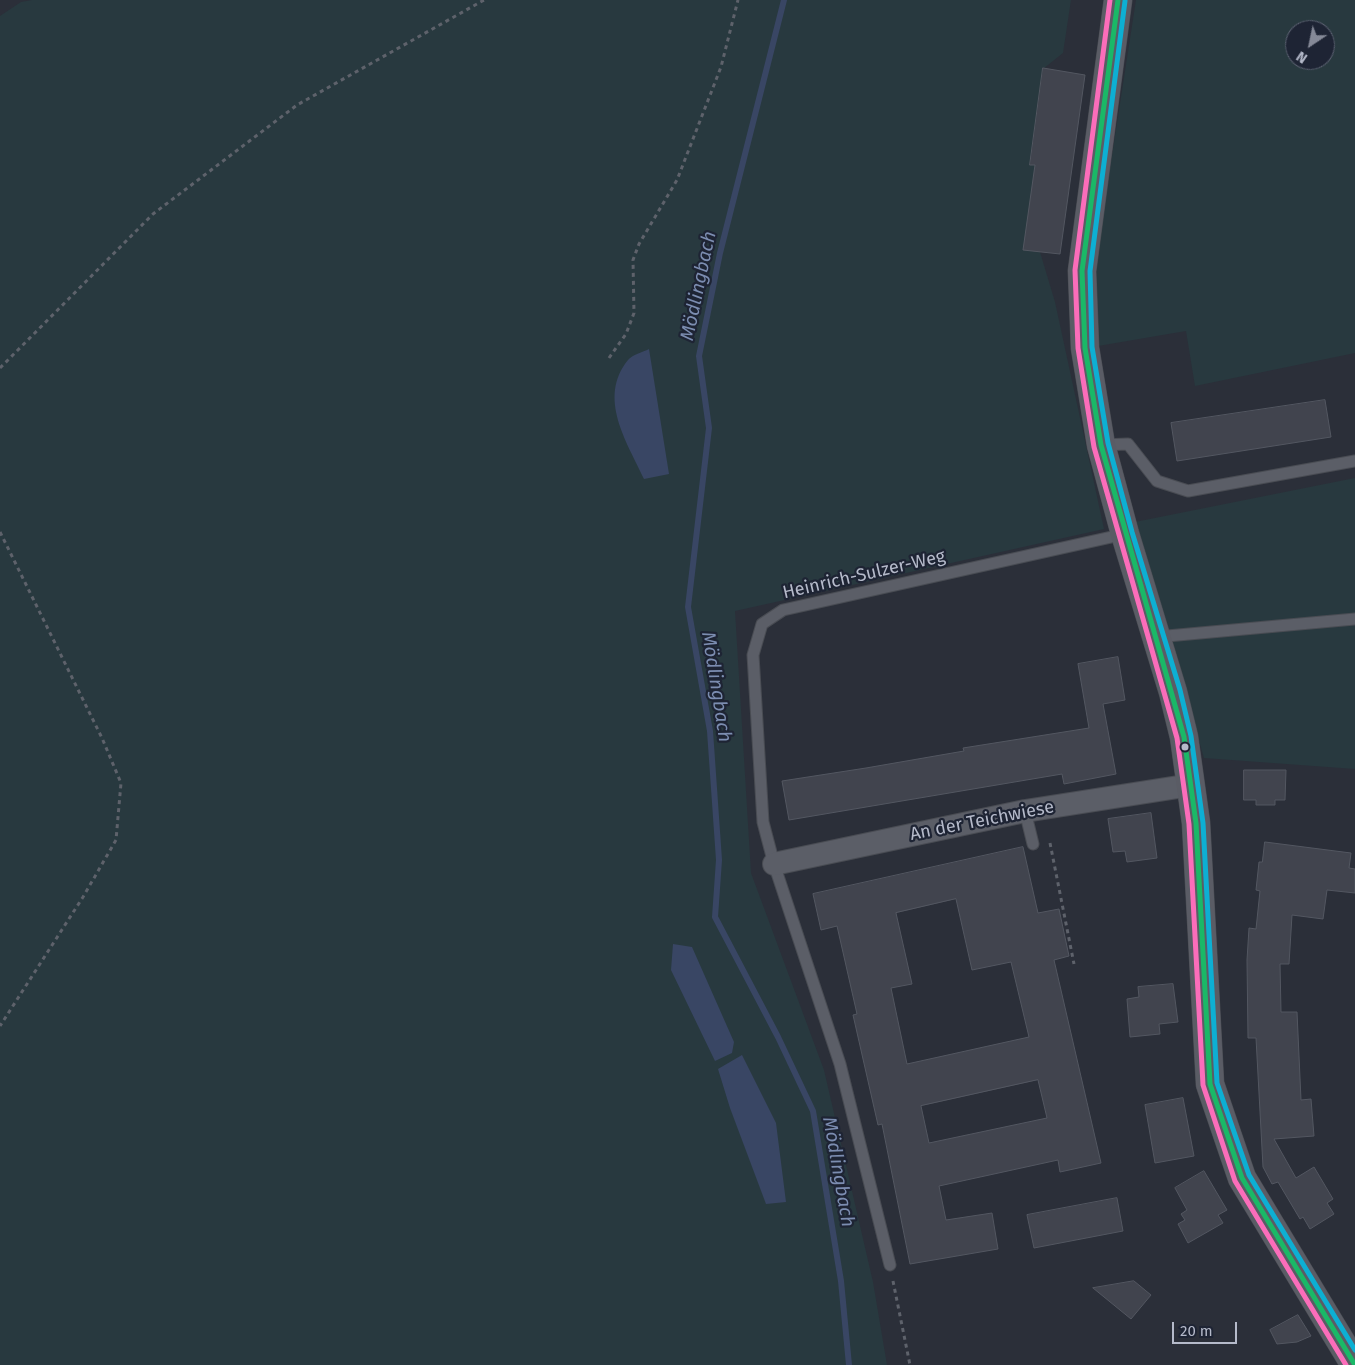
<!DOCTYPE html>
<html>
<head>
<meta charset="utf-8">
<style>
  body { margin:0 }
  #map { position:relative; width:1355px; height:1365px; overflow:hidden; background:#2b2f39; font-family:"Fira Sans",sans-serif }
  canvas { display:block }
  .north { position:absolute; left:1285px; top:20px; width:50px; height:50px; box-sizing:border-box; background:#1e2434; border:1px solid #5a6070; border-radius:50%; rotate:214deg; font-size:14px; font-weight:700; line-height:20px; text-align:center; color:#b5baca }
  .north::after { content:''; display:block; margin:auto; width:18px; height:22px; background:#858997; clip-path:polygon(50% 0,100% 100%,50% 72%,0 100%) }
  .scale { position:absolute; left:1172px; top:1322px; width:65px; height:22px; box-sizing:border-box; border:2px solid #b5baca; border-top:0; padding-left:6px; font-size:15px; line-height:18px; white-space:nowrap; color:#b5baca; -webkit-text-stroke:4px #1e2434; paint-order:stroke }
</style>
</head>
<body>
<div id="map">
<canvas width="1355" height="1365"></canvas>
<div class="north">N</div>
<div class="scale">20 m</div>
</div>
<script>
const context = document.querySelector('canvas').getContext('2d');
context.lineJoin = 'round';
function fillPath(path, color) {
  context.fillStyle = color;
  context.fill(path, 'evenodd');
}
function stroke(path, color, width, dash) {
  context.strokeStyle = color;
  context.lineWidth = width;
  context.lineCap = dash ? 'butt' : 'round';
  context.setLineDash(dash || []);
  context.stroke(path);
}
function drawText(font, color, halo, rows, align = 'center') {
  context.font = font + ' "Fira Sans",sans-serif';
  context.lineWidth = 4.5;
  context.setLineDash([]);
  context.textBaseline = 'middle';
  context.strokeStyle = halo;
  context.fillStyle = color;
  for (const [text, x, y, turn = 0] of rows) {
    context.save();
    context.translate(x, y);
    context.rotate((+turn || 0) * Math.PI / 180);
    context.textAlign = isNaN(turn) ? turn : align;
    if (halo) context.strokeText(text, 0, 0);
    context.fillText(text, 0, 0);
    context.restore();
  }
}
fillPath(new Path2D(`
  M32 0H1071L1063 53 1043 69 1030 164 1035 165 1040 252 1055 302 1104 529 735 611 751 873 824 1070 873 1282 887 1365H0V16L21 2Z
  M1136 0H1355V353L1195 386 1186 331 1098 346 1096 259ZM1295 30H1325V60H1295Z
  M1355 478V769L1204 758 1135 522Z`), '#28393f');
fillPath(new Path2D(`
  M649 349 669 474 644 479C627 442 597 398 628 360 632 355 643 352 649 349Z
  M673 944 692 947 734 1042 732 1053 715 1061 671 970Z
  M742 1055 776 1123 786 1202 766 1204 730 1108 718 1069Z`), '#394664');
stroke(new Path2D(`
  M784 0 720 253 699 356 709 428 688 607 710 731 719 860 715 917 778 1037 813 1111 841 1281 849 1365`), '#394664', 6);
const building = new Path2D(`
  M1043 68 1085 75 1060 254 1023 250 1035 165H1030Z
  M1325 400 1331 437 1177 461 1171 423Z
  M1118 657 1125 700 1103 704 1116 774 1064 784 1062 774 789 820 782 781 866 768 964 751 963 748 1089 728 1078 664Z
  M1244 770H1286L1285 800H1275V805H1256V800H1244Z
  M1151 813 1157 858 1127 862 1125 851 1113 852 1108 819Z
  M1265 842 1351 853 1349 868 1355 869V893L1327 890 1323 919 1292 915 1289 964H1280L1281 1012H1297L1301 1100 1311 1099 1314 1136 1274 1139 1296 1178 1314 1167 1333 1199 1327 1203 1334 1214 1310 1229 1303 1217 1300 1219 1278 1182 1272 1184 1263 1167 1256 1038H1248L1247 960 1249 928 1256 929 1260 891 1256 890 1259 862H1262Z
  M1023 847 1038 913 1059 909 1069 956 1054 960 1101 1163 1060 1172 1058 1160 939 1186 946 1220 992 1213 998 1249 910 1264 882 1124 878 1125 853 1015 857 1014 837 926 821 930 813 894ZM956 899 972 970 1011 962 1029 1037 907 1064 891 988 912 984 896 913ZM1038 1080 1047 1118 929 1143 921 1106Z
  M1173 984 1178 1022 1159 1024 1160 1034 1130 1037 1127 999 1139 997 1138 987Z
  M1183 1098 1194 1156 1155 1163 1145 1105Z
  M1204 1171 1227 1210 1218 1215 1223 1223 1188 1243 1178 1224 1185 1220 1181 1214 1187 1210 1175 1188Z
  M1117 1198 1123 1231 1034 1248 1027 1215Z
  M1134 1281 1151 1295 1131 1319 1093 1288Z
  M1298 1315 1311 1336 1297 1342 1277 1344 1270 1330Z`);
fillPath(building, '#41444e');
stroke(building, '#535761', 1);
const lane = new Path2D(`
  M1101 445 1128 444 1157 481 1188 491 1355 461
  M1156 637 1355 619
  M1025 811 1033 844
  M890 1265 840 1064 774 864 763 822 753 655 762 624 783 610 1125 534`);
const street = new Path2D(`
  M774 864 1025 811 1191 785`);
const secondary = new Path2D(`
  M1118 0 1082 271 1085 348 1101 445 1125 534 1173 692 1184 737 1196 823 1210 1084 1242 1178 1355 1365`);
stroke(lane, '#494c53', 13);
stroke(street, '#494c53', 24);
stroke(secondary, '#494c53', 29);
stroke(new Path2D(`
  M609 358 626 334 634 313 633 260 639 244 677 180 721 67 738 0
  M0 368 153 214 297 105 484 0
  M0 532 102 738 121 783 116 840 83 897 0 1026
  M1050 843 1074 964
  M893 1281 910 1365`), '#5e626b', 3, [4, 4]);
stroke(lane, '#5b5e67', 11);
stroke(street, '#5b5e67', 22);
stroke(secondary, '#5a5c65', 28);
stroke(new Path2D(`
  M1118 0 1082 271 1085 348 1101 445 1184 737 1196 823 1210 1084 1242 1178 1355 1365`), '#1ab867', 5);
stroke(new Path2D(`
  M1110 0 1075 270 1078 348 1094 447 1177 738 1189 824 1203 1085 1235 1181 1346 1365`), '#fb6dba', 5);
stroke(new Path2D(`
  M1125 1 1090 271 1092 347 1108 443 1132 532 1180 690 1191 736 1203 823 1217 1083 1249 1175 1355 1350`), '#0dafd3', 5);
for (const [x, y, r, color] of [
  [1185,747,4.5,"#b5baca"]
]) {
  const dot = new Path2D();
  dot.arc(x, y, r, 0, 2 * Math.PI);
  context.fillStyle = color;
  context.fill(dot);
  stroke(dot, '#1e2434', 2);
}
drawText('18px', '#b5baca', '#1e2434', [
  ["Heinrich-Sulzer-Weg",864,575,-13],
  ["An der Teichwiese",982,821,-11]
]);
drawText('italic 19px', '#7c8db1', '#1e2434', [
  ["Mödlingbach",699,286,-78],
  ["Mödlingbach",716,687,81],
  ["Mödlingbach",838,1172,80]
]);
</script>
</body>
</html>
